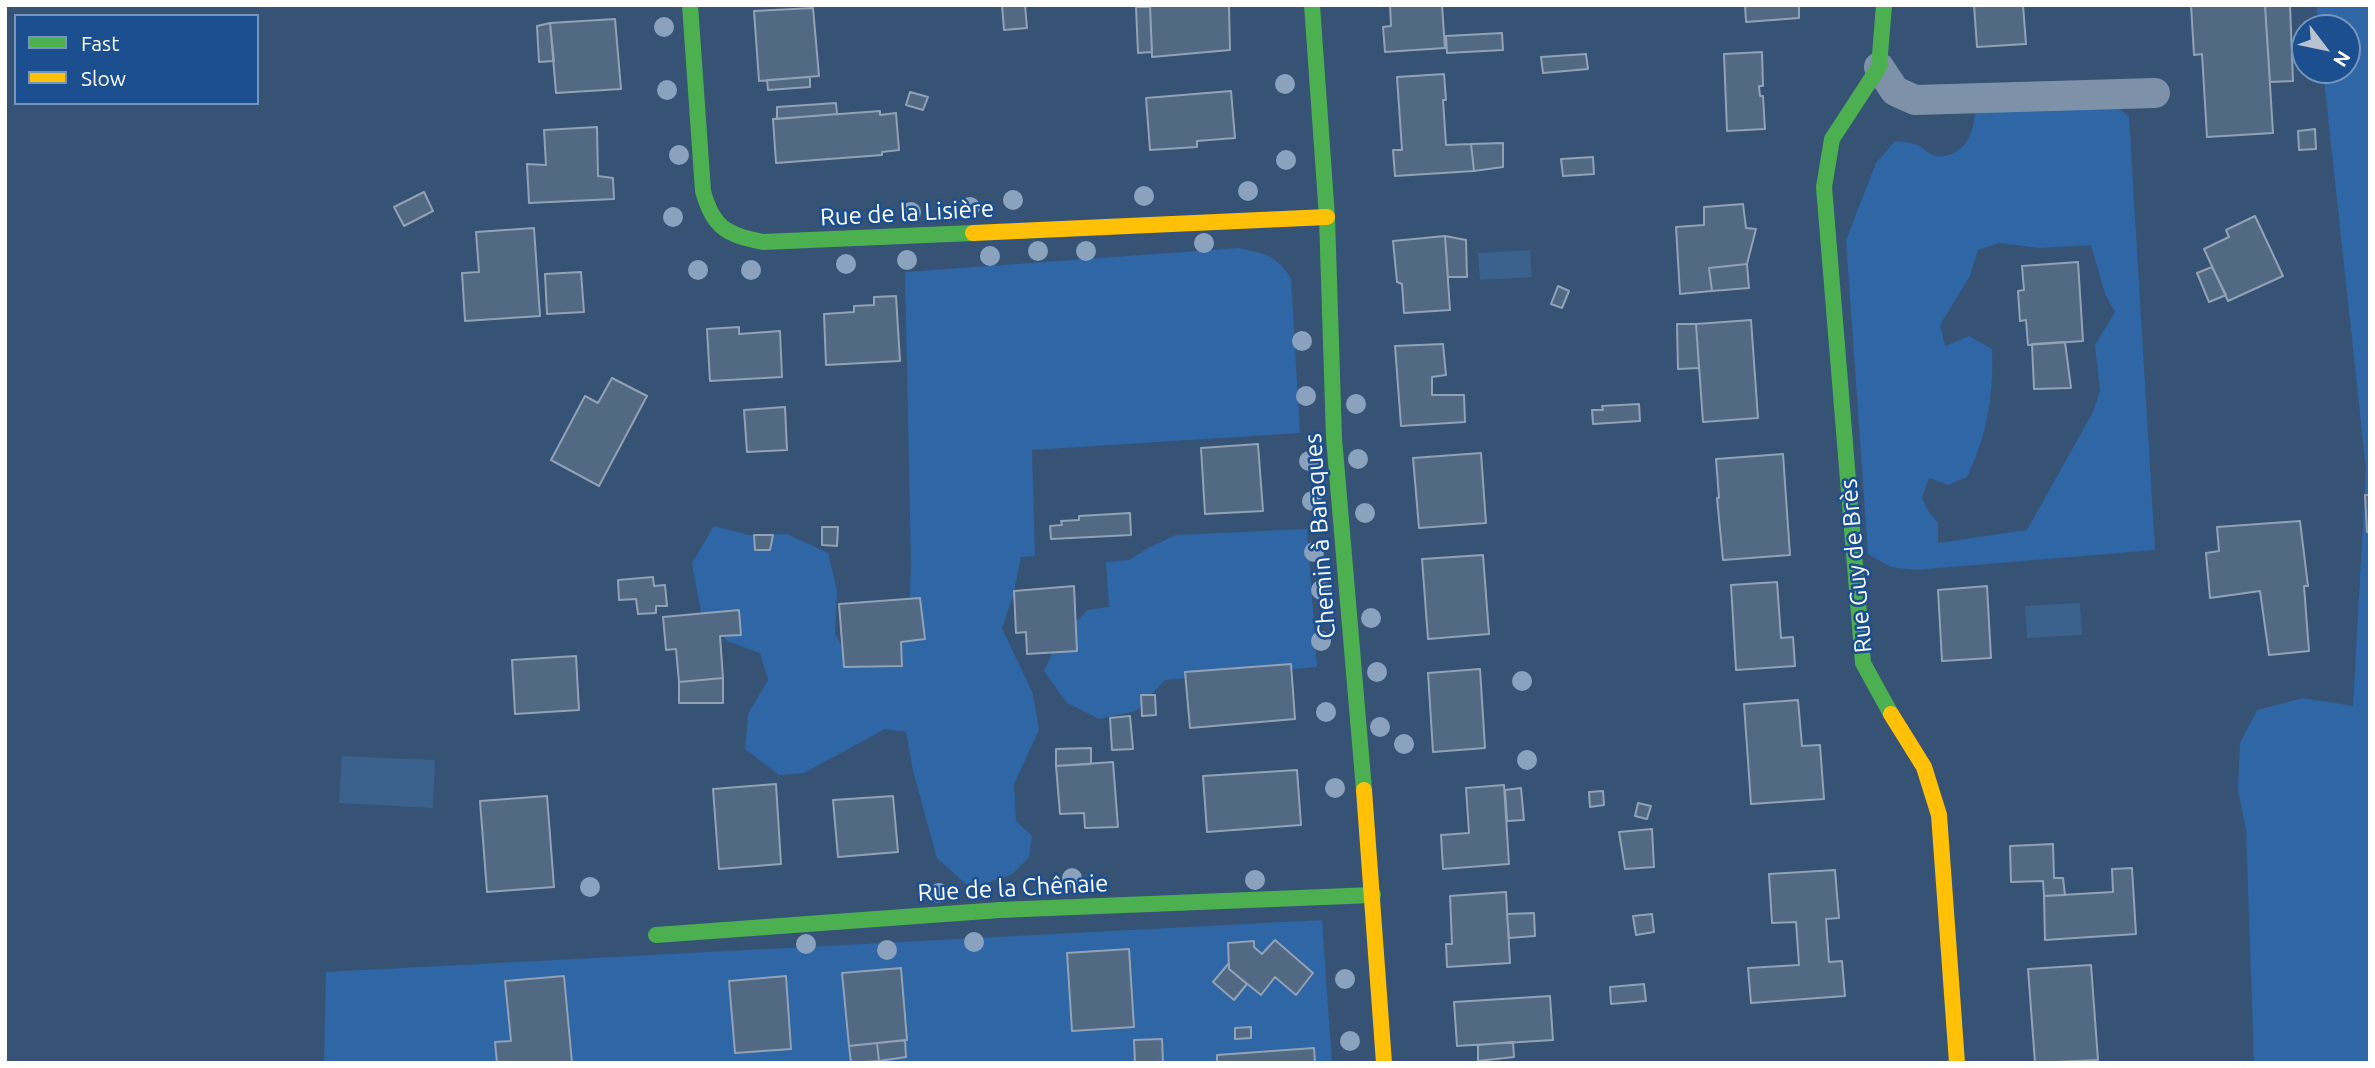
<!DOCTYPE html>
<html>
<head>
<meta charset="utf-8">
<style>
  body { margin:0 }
  #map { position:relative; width:2375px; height:1068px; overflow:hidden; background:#365274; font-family:Ubuntu,sans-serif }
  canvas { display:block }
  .frame { position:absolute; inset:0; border:7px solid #fff; pointer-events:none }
  .legend { position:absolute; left:14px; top:14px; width:245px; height:91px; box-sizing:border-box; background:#1b4f8f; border:2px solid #7695bc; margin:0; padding:9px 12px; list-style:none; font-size:21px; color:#fff }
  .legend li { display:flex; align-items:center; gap:14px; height:35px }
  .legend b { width:35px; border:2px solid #7695bc }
  .north { position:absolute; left:2291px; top:14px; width:70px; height:70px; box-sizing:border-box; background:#1b4f8f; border:2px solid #7695bc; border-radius:50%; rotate:122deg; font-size:19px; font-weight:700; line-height:28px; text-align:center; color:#fff }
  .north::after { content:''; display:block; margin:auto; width:24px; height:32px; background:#b9c2ce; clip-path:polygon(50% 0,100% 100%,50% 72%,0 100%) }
</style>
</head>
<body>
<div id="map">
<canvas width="2375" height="1068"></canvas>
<div class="frame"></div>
<ul class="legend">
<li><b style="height:9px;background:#4caf50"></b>Fast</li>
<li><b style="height:9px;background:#ffc107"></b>Slow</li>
</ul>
<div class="north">N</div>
</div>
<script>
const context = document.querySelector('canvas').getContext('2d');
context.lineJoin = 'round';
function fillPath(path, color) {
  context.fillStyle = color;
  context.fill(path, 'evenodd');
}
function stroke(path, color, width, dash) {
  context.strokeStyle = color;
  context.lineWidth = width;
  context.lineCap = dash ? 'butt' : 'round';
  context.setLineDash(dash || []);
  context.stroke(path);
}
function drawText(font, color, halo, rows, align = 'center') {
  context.font = font + ' Ubuntu,sans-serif';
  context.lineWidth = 5;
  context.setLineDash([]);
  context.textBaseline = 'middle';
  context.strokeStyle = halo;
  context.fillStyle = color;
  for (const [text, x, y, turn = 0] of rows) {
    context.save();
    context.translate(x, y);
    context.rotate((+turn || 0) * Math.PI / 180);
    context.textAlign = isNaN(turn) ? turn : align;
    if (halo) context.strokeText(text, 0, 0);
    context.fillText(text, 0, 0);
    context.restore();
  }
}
fillPath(new Path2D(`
  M2316 5H2370V1063H2254L2246 829 2238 790 2240 743 2257 710 2303 698 2353 706 2366 469 2323 70H2347V28H2319Z
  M2114 104 2129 117 2155 550 1915 570 1891 567 1868 554 1846 240 1876 163 1895 141C1902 142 1911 142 1917 145 1924 148 1929 155 1936 156 1965 159 1976 130 1975 107ZM1999 243 2039 248 2091 245 2105 294 2115 312 2095 345 2100 391 2093 412 2027 530 1938 543V522L1930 514 1922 498 1929 478 1948 485 1967 477C1987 436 1994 394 1992 349L1969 336 1945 346 1940 325 1970 276 1978 250Z
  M1239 248C1266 254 1276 254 1291 279L1300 433 1032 450 1035 556 1021 557 1013 596 1002 628 1033 694 1039 730 1014 784 1016 821 1032 836 1029 857 1011 875 970 888 937 858 913 771 906 732 885 729 804 773 779 775 745 749 748 714 768 680 760 653 727 641 701 612 692 563 714 526 749 535 787 534 828 553 837 590 835 634 848 656 909 620 911 565 905 272Z
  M1307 529 1317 667 1165 680 1136 711 1099 719 1067 703 1044 671 1059 638 1088 610 1109 607 1106 562 1129 560 1148 548 1176 535Z
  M1322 920 1332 1063H324L326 972Z`), '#2f66a5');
fillPath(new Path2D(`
  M1530 250 1532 277 1480 280 1478 253Z
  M2080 603 2082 635 2027 638 2025 606Z
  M342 756 435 760 433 808 339 803Z`), '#3b618d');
const building = new Path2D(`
  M1002 5H1025L1027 28 1004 30Z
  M1150 5H1229L1230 50 1152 57Z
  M1390 5H1442L1445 48 1385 52 1383 27 1391 26Z
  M1745 5H1799V18L1746 22Z
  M2023 5 2026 44 1977 47 1974 5Z
  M2191 5H2265L2273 133 2207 137 2202 54 2194 55Z
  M2265 5H2290L2293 81 2270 82Z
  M1136 7H1150L1152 52 1138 53Z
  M813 8 819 76 759 81 754 11Z
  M615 19 621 89 556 93 550 23Z
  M550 23 554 61 539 62 537 26Z
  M1502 33 1503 50 1447 53 1446 36Z
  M1762 52 1763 86H1759L1760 96H1763L1765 129 1727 131 1724 54Z
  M1586 54 1588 69 1543 73 1541 57Z
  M1444 74 1446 100H1443L1446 145 1471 144 1474 171 1395 176 1393 150H1402L1397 77Z
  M810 77V87L768 90 767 80Z
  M1231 91 1235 138 1197 141V147L1150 150 1146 98Z
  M910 92 928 97 923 110 906 105Z
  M836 103 837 114 777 119V107Z
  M880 111V115L896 113 899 150 882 152V155L776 163 773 119Z
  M597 127 598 176 613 178 614 199 529 203 527 164 546 165 544 130Z
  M2315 129 2316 149 2299 150 2298 131Z
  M1503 143V167L1474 171 1471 144Z
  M1593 157 1594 174 1563 176 1561 159Z
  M424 192 433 211 404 226 394 207Z
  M1743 204 1746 228 1756 229 1747 264 1709 268 1712 291 1680 294 1676 227 1704 225V207Z
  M2255 216 2283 276 2228 301 2204 249 2229 237 2226 230Z
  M534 228 540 316 465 321 462 273 479 272 476 232Z
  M1445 236 1450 310 1404 313 1402 284 1397 282 1393 241Z
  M1445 236 1466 240 1467 277H1448Z
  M2078 262 2083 341 2028 345 2026 320 2020 321 2018 291 2024 290 2022 266Z
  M1747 264 1749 288 1712 291 1709 268Z
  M2212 267 2226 295 2209 302 2197 273Z
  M581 272 584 312 547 314 545 274Z
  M1558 286 1569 291 1562 308 1551 304Z
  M896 296 900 361 826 365 824 314 854 312V306L874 305V297Z
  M1751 320 1758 418 1703 422 1696 324Z
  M1677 324H1696L1699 368 1678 369Z
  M739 327V334L780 331 782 377 710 381 707 329Z
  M2065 342 2071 388 2034 389 2032 344Z
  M1443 344 1446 375 1432 377V395H1464L1465 422 1401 426 1395 346Z
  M612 378 647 396 599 486 551 460 585 396 598 403Z
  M1639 404 1640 421 1593 424 1592 410H1603L1602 406Z
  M785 407 787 450 747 452 744 410Z
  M1258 444 1263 511 1205 514 1201 448Z
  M1481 453 1486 523 1419 528 1413 458Z
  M1783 454 1790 555 1723 560 1717 498H1719L1716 459Z
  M2365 495H2370V532H2367Z
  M1130 513 1131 535 1051 539 1050 526 1062 525 1061 521 1079 520V516Z
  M2300 521 2308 586H2304L2309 651 2269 655 2260 591 2210 598 2206 553 2219 551 2217 527Z
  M822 527H838L837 546 822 545Z
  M754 535H773L770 550H755Z
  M1483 555 1489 634 1428 639 1422 559Z
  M653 577 654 586 665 585 667 606H656V613L638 614 636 599 619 600 618 580Z
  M1777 582 1781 638 1793 637 1795 666 1736 670 1731 585Z
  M1074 586 1077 651 1027 654 1026 632 1016 633 1014 591Z
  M1987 586 1991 658 1942 661 1938 590Z
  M920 598 925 639 901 642 902 666 844 667 839 604Z
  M739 610 741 635 720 636 723 678 679 682 676 649 666 650 663 617Z
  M576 656 579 710 515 714 512 660Z
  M1291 664 1295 719 1190 728 1185 672Z
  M1480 669 1485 748 1433 752 1428 673Z
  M723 678V703H679V682Z
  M1141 695H1155L1156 715 1142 716Z
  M1798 700 1802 746 1820 745 1824 799 1751 804 1744 704Z
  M1130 716 1133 749 1112 750 1110 718Z
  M1091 748V764L1056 766V749Z
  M1113 762 1118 827 1085 828 1084 813 1060 814 1056 766Z
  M1297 770 1301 825 1207 832 1203 776Z
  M776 784 781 864 719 869 713 789Z
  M1504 785 1509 864 1443 869 1441 835 1469 833 1466 788Z
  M1521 788 1524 820 1507 821 1505 790Z
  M1603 791 1604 805 1590 807 1589 792Z
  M547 796 554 887 487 892 480 801Z
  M893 796 898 852 838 857 833 800Z
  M1638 803 1651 806 1647 819 1635 816Z
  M1652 829 1654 867 1625 869 1619 832Z
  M2053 844 2054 878H2063L2065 895 2044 896 2043 881 2011 882 2010 846Z
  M2132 868 2136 934 2045 940 2044 896 2113 892 2112 869Z
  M1835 870 1839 918 1826 919 1829 962 1842 961 1845 996 1751 1003 1748 968 1799 965 1796 922 1772 923 1769 874Z
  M1506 892 1510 963 1447 967 1446 944H1452L1450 896Z
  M1534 913 1535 936 1509 938 1507 914Z
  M1652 914 1654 932 1636 935 1633 916Z
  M1275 940 1313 973 1296 995 1275 977 1261 995 1229 969 1228 943 1254 941V947L1262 954Z
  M1129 949 1134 1027 1072 1031 1067 953Z
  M1229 963V969L1247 984 1234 1000 1213 982Z
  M2091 965 2098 1060 2035 1063 2028 969Z
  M901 968 907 1040 849 1046 842 973Z
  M564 976 572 1063H497L495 1042 511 1041 505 981Z
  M786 976 791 1049 735 1053 729 981Z
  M1644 984 1646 1001 1611 1004 1610 987Z
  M1550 996 1553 1040 1457 1046 1454 1002Z
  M1251 1027V1038L1235 1039V1028Z
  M1162 1039 1163 1063H1135L1134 1040Z
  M905 1040 906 1057 879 1061 877 1043Z
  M1513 1042 1514 1057 1478 1061V1045Z
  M877 1043 879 1061 851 1063 849 1046Z
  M1314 1048 1315 1063H1217V1055Z`);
fillPath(building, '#526984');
stroke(building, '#92a2b6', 2);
stroke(new Path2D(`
  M1879 67 1895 91 1915 100 2155 93`), '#7d92a8', 30);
stroke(new Path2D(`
  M690 5 703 191C713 228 727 235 763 242L973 233
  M1312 5 1327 217 1334 438 1364 790
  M1884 5 1879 67 1832 139 1824 187 1863 663 1891 714
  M656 935 1000 910 1373 895`), '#4caf50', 16);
stroke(new Path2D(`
  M973 233 1327 217
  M1891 714 1924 767 1939 815 1957 1063
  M1364 790 1384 1063`), '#ffc107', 16);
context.fillStyle = '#8aa2be';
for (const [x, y] of [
  [664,27],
  [1285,84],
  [667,90],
  [679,155],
  [1286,160],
  [1248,191],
  [1144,196],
  [1013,200],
  [970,207],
  [911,212],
  [673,217],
  [1204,243],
  [1038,251],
  [1086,251],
  [990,256],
  [907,260],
  [846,264],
  [698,270],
  [751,270],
  [1302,341],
  [1306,396],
  [1356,404],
  [1358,459],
  [1309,461],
  [1312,501],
  [1365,513],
  [1314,552],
  [1321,590],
  [1371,618],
  [1321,641],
  [1377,672],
  [1522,681],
  [1326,712],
  [1380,727],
  [1404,744],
  [1527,760],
  [1335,788],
  [1072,878],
  [1255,880],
  [590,887],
  [939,893],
  [974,942],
  [806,944],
  [887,950],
  [1345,979],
  [1350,1041]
]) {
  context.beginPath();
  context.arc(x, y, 10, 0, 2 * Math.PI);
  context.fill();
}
drawText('24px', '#fff', '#1b4f8f', [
  ["Rue de la Lisière",907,213,-3],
  ["Chemin à Baraques",1320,536,-94],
  ["Rue Guy de Brès",1856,566,-95],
  ["Rue de la Chênaie",1013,888,-3]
]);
</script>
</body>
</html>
